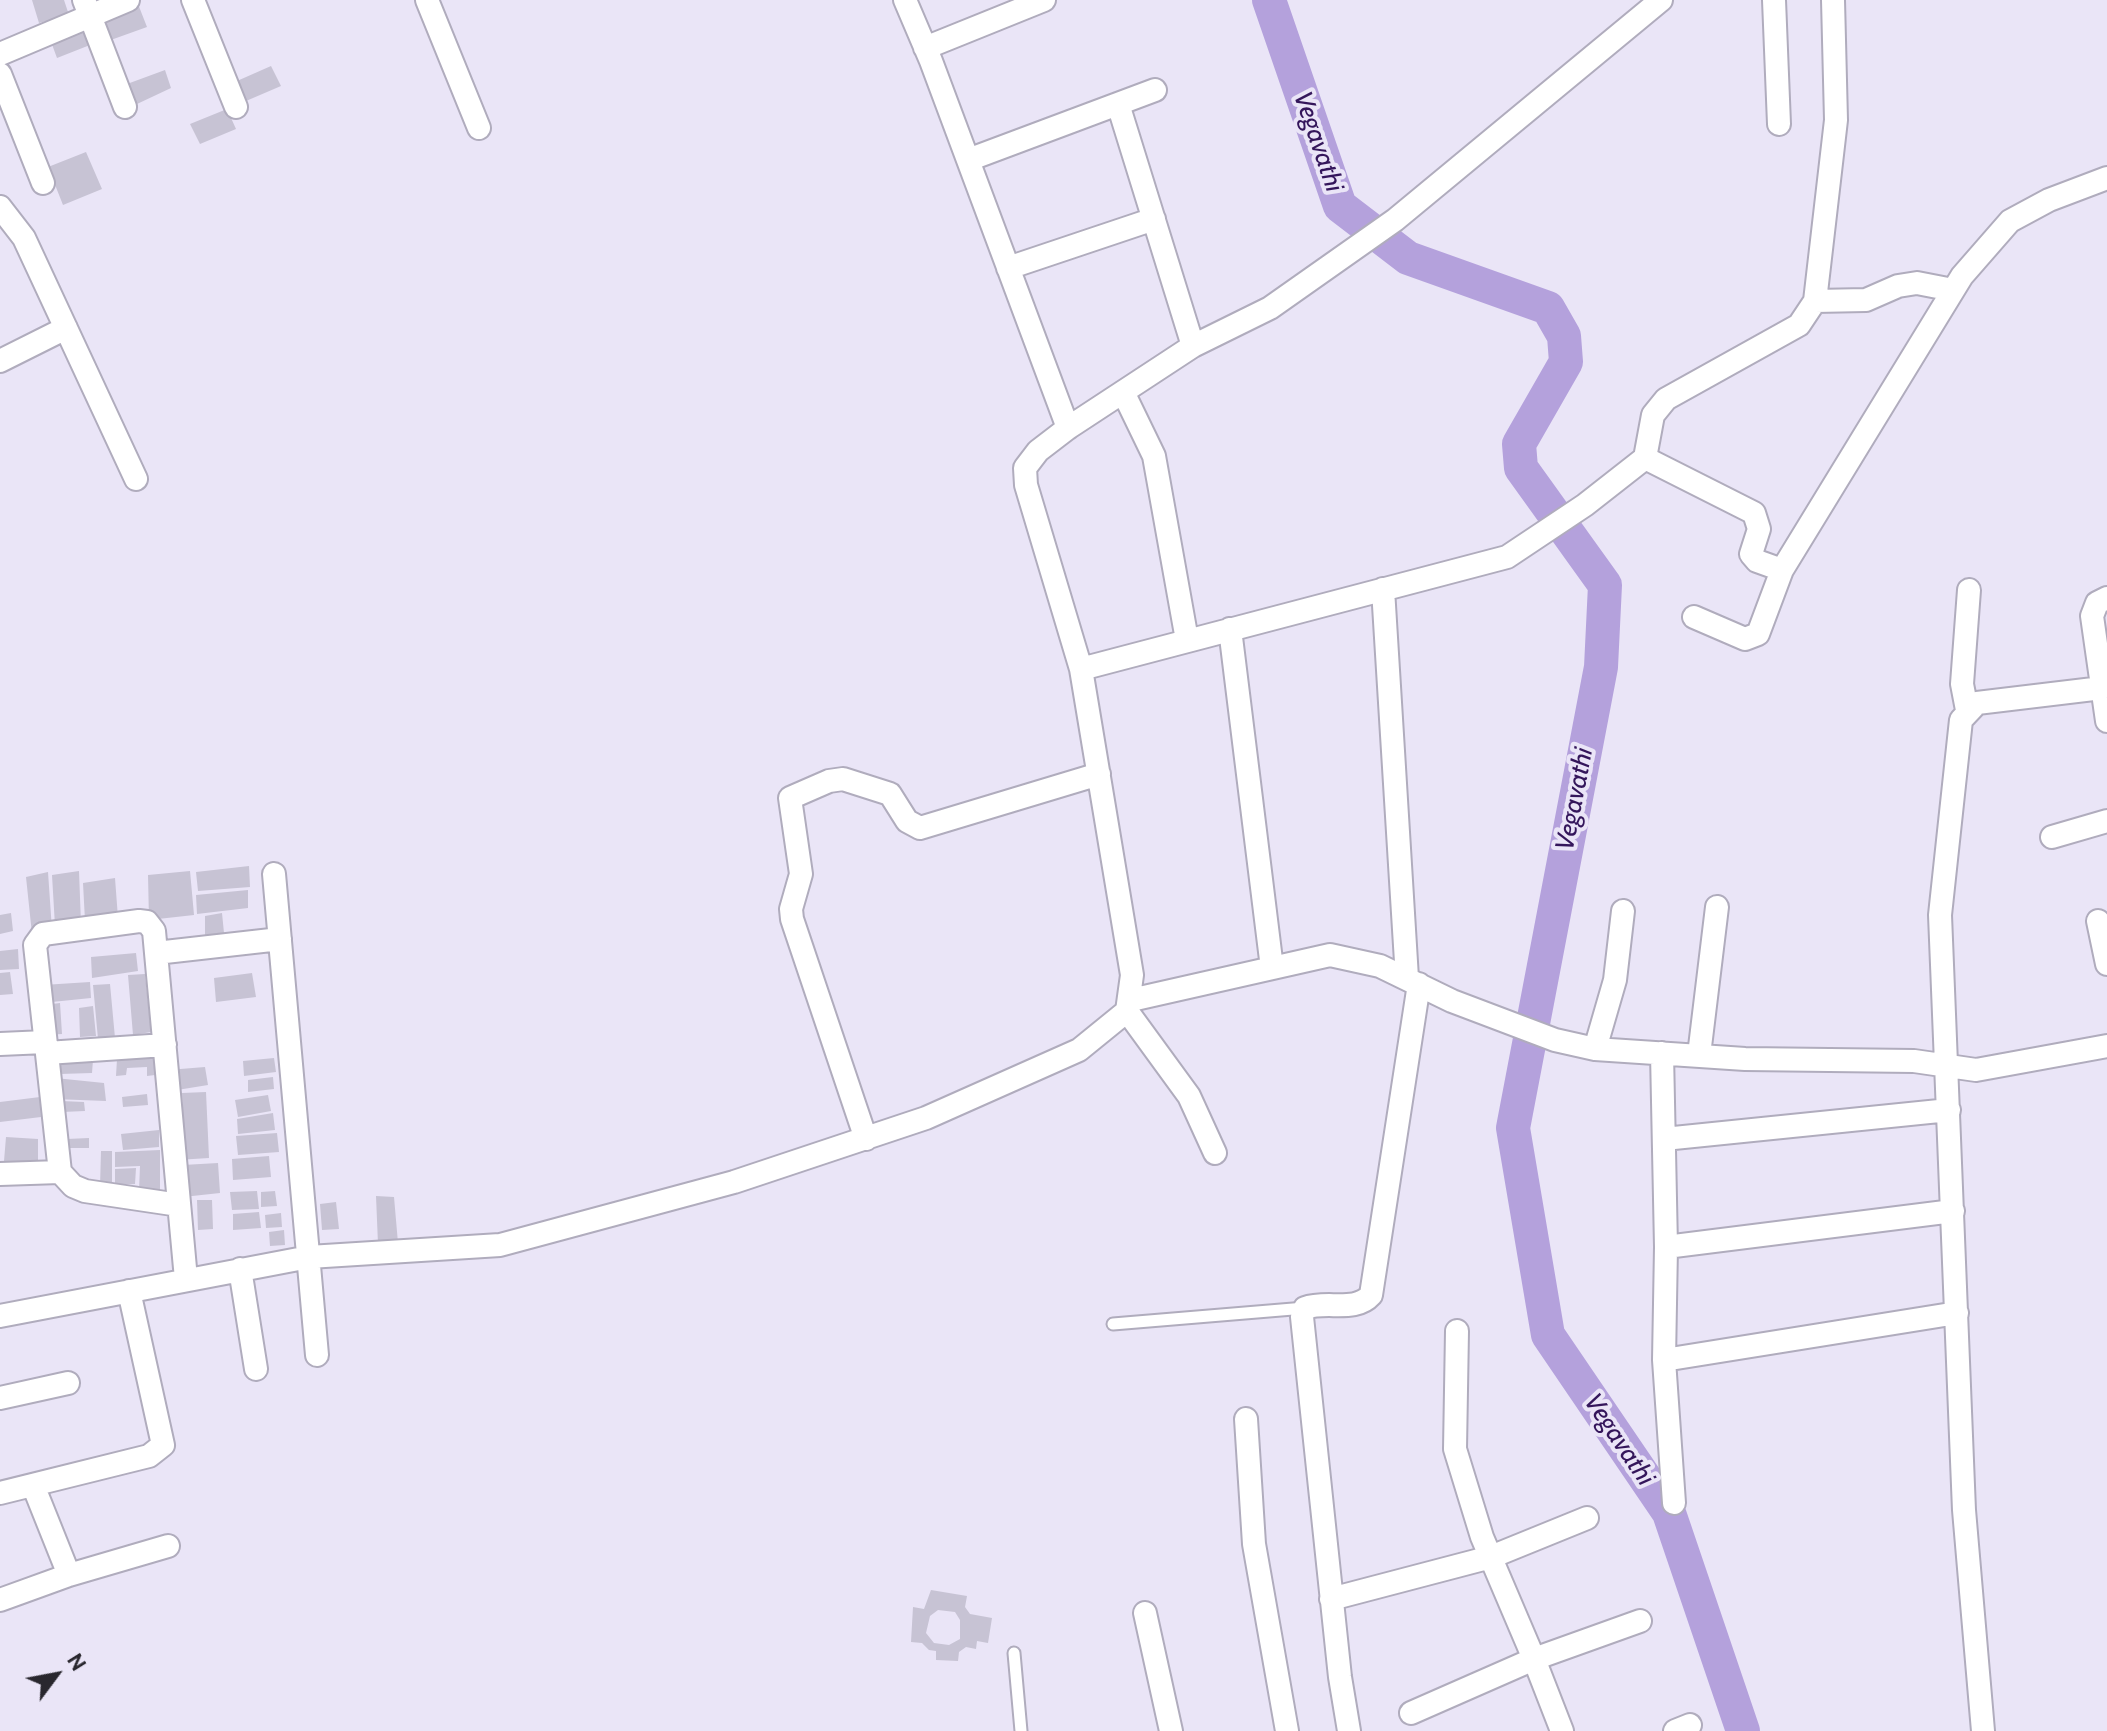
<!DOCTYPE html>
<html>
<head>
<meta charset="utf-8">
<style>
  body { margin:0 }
  #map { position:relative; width:2107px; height:1731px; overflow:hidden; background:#eae5f7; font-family:Cabin,sans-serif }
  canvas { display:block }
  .north { position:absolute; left:16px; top:1635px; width:80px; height:80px; -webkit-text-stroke:6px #eae5f7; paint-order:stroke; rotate:58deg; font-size:22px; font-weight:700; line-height:32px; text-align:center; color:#29272e }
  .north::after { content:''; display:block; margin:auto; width:28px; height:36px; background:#29272e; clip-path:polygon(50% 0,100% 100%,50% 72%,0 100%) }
</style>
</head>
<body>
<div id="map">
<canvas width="2107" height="1731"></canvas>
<div class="north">N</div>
</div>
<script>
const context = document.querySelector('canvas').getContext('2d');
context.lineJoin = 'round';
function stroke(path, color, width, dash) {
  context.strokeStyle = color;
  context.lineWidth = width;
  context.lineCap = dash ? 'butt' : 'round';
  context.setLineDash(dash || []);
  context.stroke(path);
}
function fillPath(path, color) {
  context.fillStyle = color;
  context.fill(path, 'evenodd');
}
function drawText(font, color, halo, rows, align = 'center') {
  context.font = font + ' Cabin,sans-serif';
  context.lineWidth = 8;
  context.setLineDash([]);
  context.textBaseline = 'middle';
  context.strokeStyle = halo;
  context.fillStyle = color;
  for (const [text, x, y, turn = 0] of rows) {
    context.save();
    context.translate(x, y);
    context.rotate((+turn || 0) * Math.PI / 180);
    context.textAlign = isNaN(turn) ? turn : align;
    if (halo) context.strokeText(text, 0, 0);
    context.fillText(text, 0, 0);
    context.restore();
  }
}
stroke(new Path2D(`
  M1269 0 1340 206 1408 258 1548 308 1564 336 1566 362 1519 444 1521 468 1605 585 1601 667 1513 1128 1548 1335 1669 1513 1743 1731`), '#b4a1dc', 34);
fillPath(new Path2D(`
  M32 0H64L69 15 39 23Z
  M138 4 147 27 108 41 99 18Z
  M82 27 90 45 57 58 50 39Z
  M271 66 281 86 246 101 237 81Z
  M165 70 171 88 137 104 127 84Z
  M227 109 236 129 200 144 190 124Z
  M86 152 102 189 63 205 48 167Z
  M249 866 250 887 198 891 196 872Z
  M79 871 81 924 55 926 52 875Z
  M190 871 194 915 149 920 148 875Z
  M48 872 52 930 32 934 26 877Z
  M115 878 118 918 85 921 83 883Z
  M248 890V908L197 914 196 895Z
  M11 913 13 931 0 934V915Z
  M222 913 224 933 205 935V916Z
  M18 949 19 969 0 970V951Z
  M136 953 138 971 92 978 91 957Z
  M10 972 13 994 0 995V973Z
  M252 973 256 997 216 1002 214 978Z
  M145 974 151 1032 133 1035 128 975Z
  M90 982 91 998 42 1003 43 985Z
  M110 984 115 1038 98 1039 93 985Z
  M60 1003 62 1034 46 1035 44 1005Z
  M93 1006 96 1036 80 1037 79 1008Z
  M155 1056V1075L147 1076V1067L127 1068 126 1075 116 1076 117 1059Z
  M274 1058 276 1072 244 1076 243 1061Z
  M93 1060 92 1073 60 1074V1062Z
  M205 1067 208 1085 171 1091 168 1070Z
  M273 1077 274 1089 248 1092V1080Z
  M55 1078 104 1083 106 1101 54 1099Z
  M206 1092 209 1158 177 1160 184 1141 182 1093Z
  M147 1094 148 1105 123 1107 122 1097Z
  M268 1095 271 1111 238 1117 235 1100Z
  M40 1097 41 1117 0 1122V1102Z
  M61 1101 84 1102 85 1111 62 1112Z
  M273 1113 275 1130 238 1134 237 1119Z
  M159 1130V1147L123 1150 121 1134Z
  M277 1133 279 1152 238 1155 236 1136Z
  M6 1137 38 1139V1161H4Z
  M89 1138V1148H67V1139Z
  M160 1150V1191H139L140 1166 115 1167V1152Z
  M101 1151H112V1187H100Z
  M269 1156 271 1177 233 1180 232 1159Z
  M218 1163 220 1193 183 1197V1165Z
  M136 1168 135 1184 115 1185V1169Z
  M257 1191 259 1209 232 1210 230 1192Z
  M275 1191 277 1206 261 1207V1192Z
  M376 1196 394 1197 398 1243 378 1244Z
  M197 1200H212L213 1229 198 1230Z
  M336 1202 339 1229 322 1230 320 1204Z
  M259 1212 261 1228 233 1230V1214Z
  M281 1213 282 1227 266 1228 265 1215Z
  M284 1230 285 1245 270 1246 269 1232Z
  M931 1590 967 1596 965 1607 970 1614 992 1618 988 1643 977 1641 976 1649 966 1647 959 1652 958 1661 936 1660V1651L929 1650 922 1643 911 1642 913 1607 924 1609ZM938 1610 955 1612 960 1620V1639L949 1645 934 1643 926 1633 930 1616Z`), '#c7c3d4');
const service = new Path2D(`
  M1113 1324 1305 1308
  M1014 1653 1021 1731`);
const minor = new Path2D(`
  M84 0 125 107
  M193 0 236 107
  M427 0 479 128
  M905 0 931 61 1068 428
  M1774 0 1779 124
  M925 48 1044 0
  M0 54 128 0
  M0 74 43 183
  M1118 104 1193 346
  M968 160 1155 90
  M0 207 24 238 136 479
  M1008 268 1154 219
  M1815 301 1866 300 1898 286 1917 283 1953 290
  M0 361 66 328
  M1124 394 1154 456 1187 640
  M1645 458 1653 415 1666 399 1799 325 1815 301 1836 120 1833 0
  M1383 589 1407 978
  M2107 598 2097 603 2092 616 2107 721
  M1694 617 1745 639 1758 634 1782 570
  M1230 629 1272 968
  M1081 669 1507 557 1585 505 1645 458 1754 513 1759 529 1751 554 1757 561 1782 570 1962 276 2010 221 2049 200 2107 178
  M1967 710 1962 684 1969 590
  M2052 837 2107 821
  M274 874 317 1355
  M2098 921 2107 964
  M156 953 280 939
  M1131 1000 1330 955 1380 966 1452 1001 1555 1040 1595 1049 1745 1059 1914 1061 1976 1070 2107 1046
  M1127 1011 1189 1096 1215 1153
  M0 1044 45 1042
  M1595 1049 1615 980 1623 911
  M47 1053 165 1045
  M1662 1053 1666 1247 1953 1211
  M1699 1055 1717 907
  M866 1139 792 919 791 909 801 874 790 798 829 781 843 779 890 794 907 821 920 828 1099 774
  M1664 1139 1949 1110
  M0 1174 60 1172
  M179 1205 85 1191 73 1186 60 1172 35 945 43 934 139 921 147 922 154 931 156 953 186 1279
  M1666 1247 1664 1360 1957 1313
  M240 1269 256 1369
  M0 1316 309 1257 500 1245 734 1182 926 1118 1079 1050 1127 1011 1132 975 1081 669 1026 485 1025 468 1038 451 1068 428 1193 346 1270 308 1395 220 1661 0
  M1664 1360 1674 1503
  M0 1398 68 1383
  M1246 1419 1254 1544 1287 1731
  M0 1493 149 1456 163 1445 129 1291
  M69 1575 168 1546
  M1331 1599 1491 1557 1587 1518
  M0 1600 69 1575 33 1485
  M1145 1613 1171 1731
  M1411 1713 1534 1659 1482 1537 1455 1449 1457 1331
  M1349 1731 1340 1677 1302 1317 1305 1308C1327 1300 1355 1313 1371 1295L1419 984
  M1562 1731 1534 1659 1640 1621
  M1675 1731 1690 1725
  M1983 1731 1964 1510 1940 915 1961 720 1977 703 2102 688`);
stroke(service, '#b0acbd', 15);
stroke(minor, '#b0acbd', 26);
stroke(service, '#fff', 11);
stroke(minor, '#fff', 22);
drawText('italic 26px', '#34165b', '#eae5f7', [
  ["Vegavathi",1318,142,71],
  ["Vegavathi",1575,799,-79],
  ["Vegavathi",1619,1440,56]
]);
</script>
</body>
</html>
